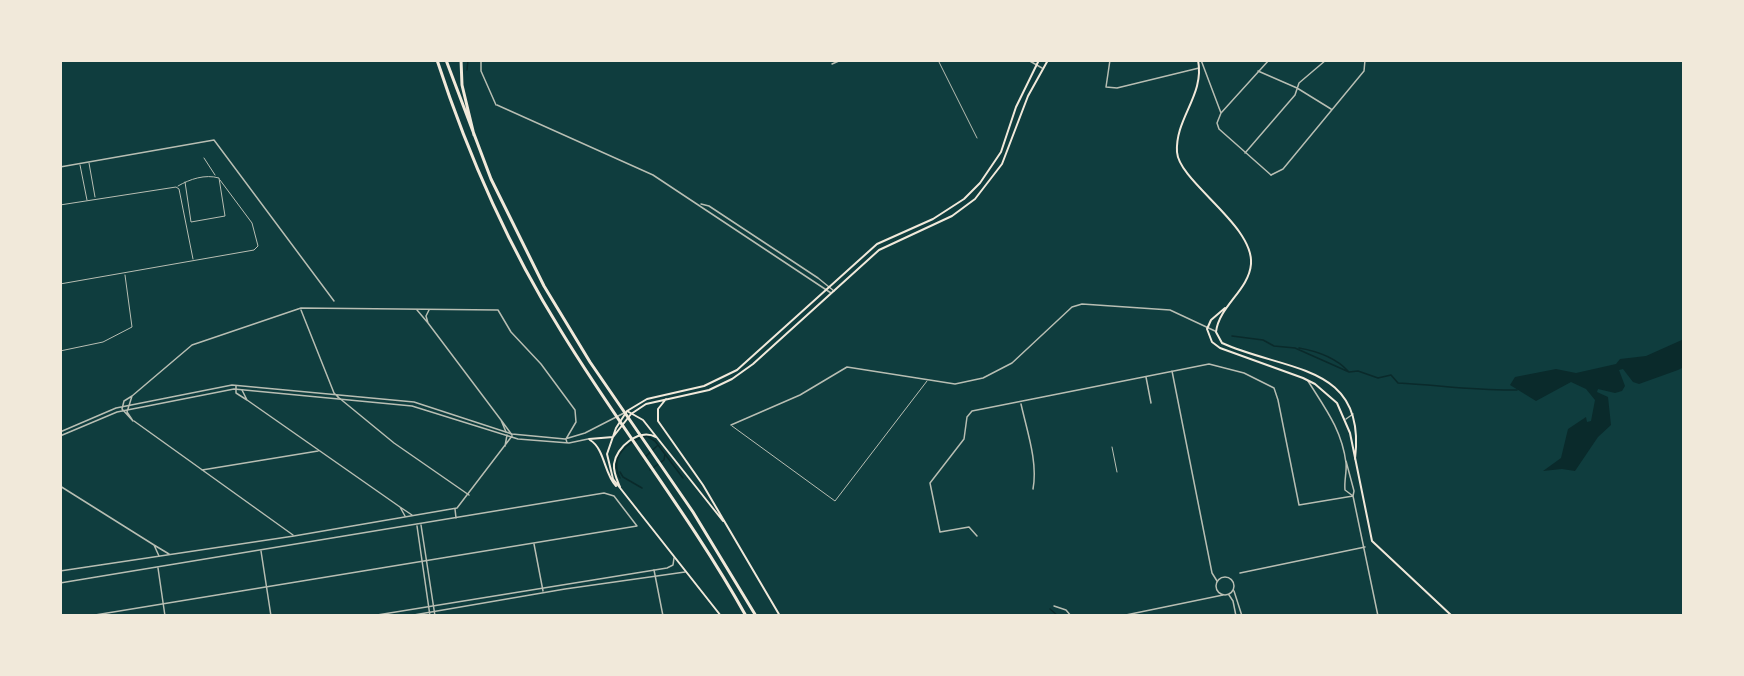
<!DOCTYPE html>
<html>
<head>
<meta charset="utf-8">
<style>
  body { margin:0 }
  #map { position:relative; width:1744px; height:676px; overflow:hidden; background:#0f3d3e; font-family:Signika,sans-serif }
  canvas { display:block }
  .frame { position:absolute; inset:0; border:62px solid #f1e9da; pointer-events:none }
</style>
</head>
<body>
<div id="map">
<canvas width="1744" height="676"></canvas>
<div class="frame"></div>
</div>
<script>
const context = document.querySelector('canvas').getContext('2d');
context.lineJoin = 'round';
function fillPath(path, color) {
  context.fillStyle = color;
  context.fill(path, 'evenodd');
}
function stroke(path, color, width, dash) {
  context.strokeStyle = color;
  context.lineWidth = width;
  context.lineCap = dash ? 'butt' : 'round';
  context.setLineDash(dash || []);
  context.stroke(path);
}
fillPath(new Path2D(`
  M1684 339V367L1678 370 1639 384 1633 382 1623 369 1619 370 1625 386 1622 391 1615 393 1598 389 1597 392 1608 397 1611 425 1598 437 1575 471 1562 469 1543 471 1561 458 1568 429 1586 417 1587 422 1591 421 1595 400 1586 389 1571 382 1536 401 1510 385 1515 377 1556 369 1576 373 1616 364 1620 359 1646 356Z`), '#0a2a2b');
stroke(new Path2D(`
  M467 70 468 60
  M1232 336 1263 340 1274 346 1295 348 1349 372 1358 371 1378 378 1391 375 1398 383C1438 385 1477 391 1517 390
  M1299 348C1316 351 1335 357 1348 371
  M643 459 657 446
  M650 470 664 460 665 454
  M620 472 623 477 642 488
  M620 478C609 457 627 441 647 436L655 441 683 478
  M1050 609 1058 616`), '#0a2a2b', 1.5);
stroke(new Path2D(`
  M938 60 977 138
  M204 158 215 175
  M89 163 95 197
  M80 165 87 200
  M178 186C190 179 205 174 219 178L225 216 191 222 185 182
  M60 205 176 187 179 189 193 259
  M60 284 254 250 258 246 252 223 220 180
  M60 351 103 342 132 327 125 275
  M732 426 835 501 927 381
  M1112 447 1117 472`), '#b8beb3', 1);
stroke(new Path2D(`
  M1110 60 1106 87 1117 88 1199 68
  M1258 71 1297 88 1331 109
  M497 105 653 175 831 293
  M1245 153 1295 95 1299 83 1326 60
  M1271 175 1283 169 1364 71 1365 60
  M701 204 709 206 818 278 834 291
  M417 310 428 323 426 316 429 310
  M428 323 501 420
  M1172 371 1212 573 1217 581
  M1146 377 1151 403
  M1308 381C1325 408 1342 430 1346 463 1347 472 1344 480 1345 490L1353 496 1354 491 1346 461
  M236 386V393L247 400 242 390
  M338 397 394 443 469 495
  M247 400 400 507
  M1021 404C1027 431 1038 462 1033 489
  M1346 419 1353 414
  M134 421 293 535
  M731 425 800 395 847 367 955 384 983 378 1012 363 1072 307 1082 304 1170 310 1215 331
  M506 432 501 420 512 435
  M202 470 318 451
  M60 486 154 545
  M405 516 400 507 412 515
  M421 525 435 616
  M417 526 430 616
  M977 536 969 527 940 532 930 483 964 439 967 417 972 411 1209 364 1244 373 1274 388 1278 400 1299 505 1353 496 1378 616
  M534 544 543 591
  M261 551 271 616
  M159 556 154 545 169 554
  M158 568 165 616
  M654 570 663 616
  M1240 573 1365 547
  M1054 606 1066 610 1071 616
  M1121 616 1223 595`), '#b8beb3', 1.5);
stroke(new Path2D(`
  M481 60V71L496 105
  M1028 60 1042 68
  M1201 60 1221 113 1217 123 1219 129 1271 175
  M832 64 841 60
  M1221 113 1269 60
  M60 167 214 140 334 301
  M301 310 334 393 338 397
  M132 396 192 345 301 308 498 310 511 332 541 364 575 410 576 422 566 439 567 443
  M132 396 127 412 133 421 122 409 124 401Z
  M60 432 116 408 232 385 414 402 512 434 565 439 585 433 624 413
  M60 436 117 412 234 389 412 406 518 439 569 443 588 439
  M505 446 507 435
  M455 509 456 518
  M60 571 294 536 457 508 512 436
  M1216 586a9 9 0 1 1 18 0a9 9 0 1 1-18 0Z
  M60 583 604 493 614 496 637 526 89 616
  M1234 591 1242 616
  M1229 595 1233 601 1236 616
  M371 616 667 568 673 565 674 558
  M408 616 565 589 685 572`), '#b8beb3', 1.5);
stroke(new Path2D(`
  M1198 60C1205 95 1175 118 1177 152 1179 182 1254 225 1251 264 1249 290 1219 306 1216 332L1222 343C1286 372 1367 363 1355 459
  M1225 308 1211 320 1207 329 1212 342 1220 348 1303 378 1315 384 1337 403 1350 433 1372 541 1452 616`), '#f1e9da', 2);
stroke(new Path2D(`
  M666 399 658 409V421L703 485 780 616
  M627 411 643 420 723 521
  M589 439 613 437 631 414 646 404 709 390 732 379 753 364 879 250 952 216 975 199 1002 164 1028 96 1048 60
  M590 440C605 449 604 474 616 486
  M620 487C617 480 613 472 614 464 616 447 639 428 656 437
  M721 616 613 479 607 454 616 428 627 411 647 399 704 386 737 370 877 244 933 219 964 199 980 183 1001 152 1016 107 1039 60`), '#f1e9da', 2);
stroke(new Path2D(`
  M437 60C468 155 508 246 561 331 620 428 691 517 746 616
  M446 60 491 179 544 286 590 362 693 512 756 616
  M461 60 462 85 474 135`), '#f1e9da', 3);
</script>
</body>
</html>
